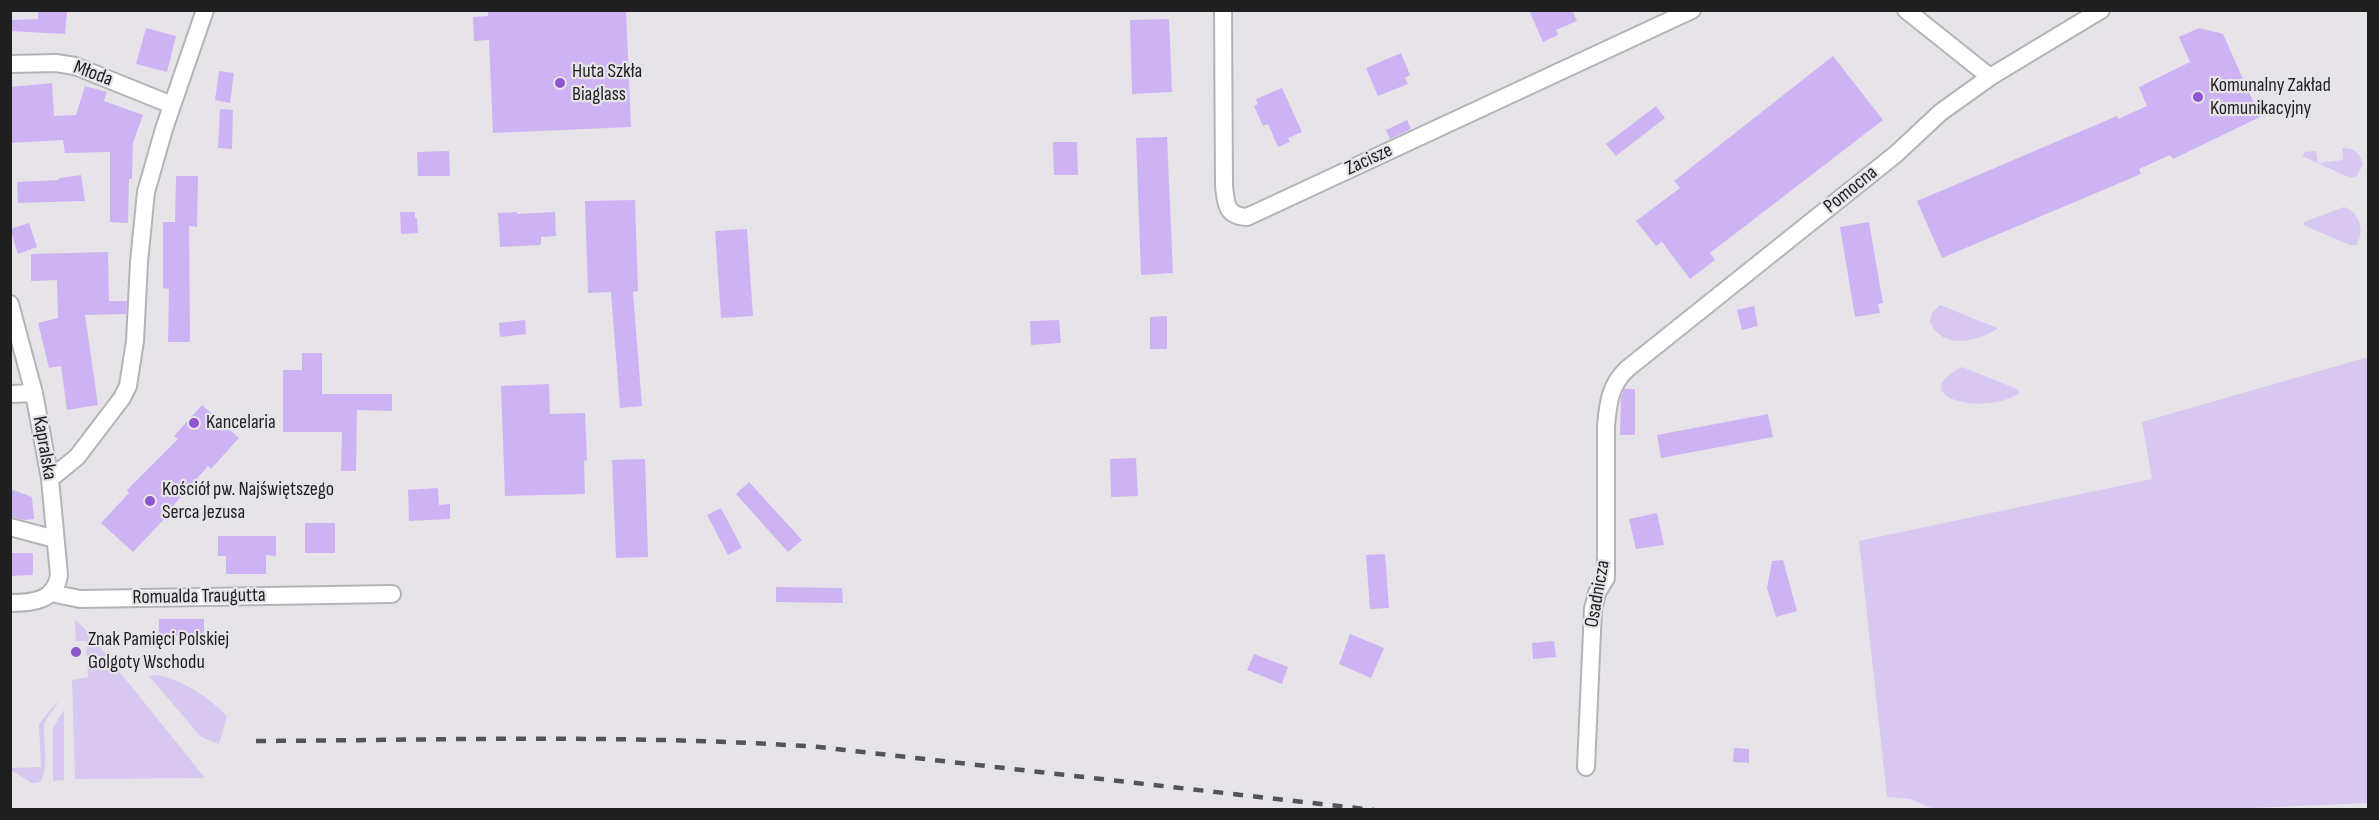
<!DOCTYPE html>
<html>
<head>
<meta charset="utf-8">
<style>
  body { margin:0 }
  #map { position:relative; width:2379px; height:820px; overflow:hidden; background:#e6e4e8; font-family:"Sofia Sans Condensed",sans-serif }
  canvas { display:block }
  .frame { position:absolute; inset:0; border:12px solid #1f1f20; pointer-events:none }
</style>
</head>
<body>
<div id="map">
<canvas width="2379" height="820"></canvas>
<div class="frame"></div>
</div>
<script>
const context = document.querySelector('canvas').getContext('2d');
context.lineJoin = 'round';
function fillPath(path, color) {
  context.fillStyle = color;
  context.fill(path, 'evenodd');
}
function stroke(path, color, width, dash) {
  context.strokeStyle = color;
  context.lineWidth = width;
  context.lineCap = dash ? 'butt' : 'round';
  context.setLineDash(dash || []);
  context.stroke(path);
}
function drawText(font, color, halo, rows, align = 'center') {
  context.font = font + ' "Sofia Sans Condensed",sans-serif';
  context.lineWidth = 4.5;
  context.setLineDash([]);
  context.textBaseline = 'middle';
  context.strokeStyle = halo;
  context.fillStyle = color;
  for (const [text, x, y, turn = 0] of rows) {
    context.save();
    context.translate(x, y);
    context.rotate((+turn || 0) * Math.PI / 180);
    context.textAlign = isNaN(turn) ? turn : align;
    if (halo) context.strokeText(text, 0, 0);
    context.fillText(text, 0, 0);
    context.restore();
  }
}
fillPath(new Path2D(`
  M2342 148C2354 148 2359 152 2363 164L2357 176 2351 178 2344 175 2302 156 2305 152 2316 151 2318 163 2343 160Z
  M2344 207C2359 211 2366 232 2356 245H2350L2303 225 2304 222Z
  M1940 305 1997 328V329C1977 342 1940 350 1930 321L1932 313Z
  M2368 357V803L2204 810H1936L1910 799 1887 797 1859 541 2152 479 2142 422Z
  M1962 367 2017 389 2019 393C1985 417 1903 397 1962 367Z
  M75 620 86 630 205 778 75 779 72 680 88 677 86 641H76Z
  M156 675C180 678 211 699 227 716L219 744 201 737 149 676Z
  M58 701C55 710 45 717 44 726 43 743 50 766 40 782L32 783 11 770V768L41 767 39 724Z
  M64 710V780L53 781V728Z`), '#d8c7f1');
fillPath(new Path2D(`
  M488 10H626L631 127 493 133 489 40 474 41 473 17 488 16Z
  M1529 10H1572L1577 21 1556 30 1558 35 1543 42Z
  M38 11 67 12 65 34 10 31V20L38 19Z
  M1169 19 1172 92 1132 94 1130 20Z
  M146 28 176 36 167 72 136 64Z
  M2199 28 2223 34 2260 117 2173 159 2170 155 2139 169 2141 174 1942 258 1917 201 2117 116 2118 119 2147 106 2139 87 2190 62 2179 37Z
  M1401 53 1410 75 1405 78 1408 84 1378 96 1366 68Z
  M1833 56 1883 120 1710 253 1715 260 1690 279 1662 242 1656 246 1636 221 1680 188 1674 181Z
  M219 71 234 73 230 103 215 100Z
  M52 83 54 116 76 115 85 86 107 92 104 101 143 115 133 143 132 179H129L128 223 110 222V152L65 153 63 140 10 143V87Z
  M1282 88 1302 132 1288 138 1290 142 1278 147 1268 124 1263 126 1254 106 1258 104 1256 99Z
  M1656 106 1665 118 1616 156 1606 144Z
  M220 109 233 110 232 149 218 148Z
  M1407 120 1411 129 1390 139 1386 130Z
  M1167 137 1173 273 1141 275 1136 138Z
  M1053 142H1077L1078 175H1054Z
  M449 151 450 176H418L417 152Z
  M81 175 85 201 18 203 17 182 59 180V178Z
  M176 176H198L197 227 189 226 190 342H168L169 289 163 288V222H175Z
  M635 200 638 291 633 292 642 406 620 408 611 292 588 293 585 201Z
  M400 212H415V218H417L418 233 401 234Z
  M517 212V214L555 212 556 236 541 237V245L500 247 498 213Z
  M1869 222 1883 303 1878 304 1880 313 1855 317 1840 227Z
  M29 223 37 247 18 254 10 229Z
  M747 229 753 316 721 318 715 231Z
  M108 252 109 301H127L126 314 85 315 98 405 67 410 61 366 49 368 38 323 58 318 57 280 31 281V254Z
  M1754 306 1758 326 1742 330 1737 310Z
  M1167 316V349H1150V317Z
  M525 320 526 334 500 337 499 323Z
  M1059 320 1061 343 1031 345 1030 321Z
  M302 353H322V394H392V411L357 410 356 471H341L342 432H283V370H302Z
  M549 384 550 414 585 413 587 460 584 461 585 494 505 496 501 386Z
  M1624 389H1635V435H1620L1621 397Z
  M202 405 239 438 211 469 208 466 185 492 168 512 170 513 133 552 101 523 129 493 127 490 178 439 174 436Z
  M1768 414 1773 437 1661 458 1657 435Z
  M1136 458 1138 496 1111 497 1110 459Z
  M645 459 648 557 616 558 612 460Z
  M749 482 802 540 788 552 736 494Z
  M438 488 439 505 450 504V519L409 521 408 490Z
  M10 489 32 497 34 519 25 520 12 517Z
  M721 508 742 548 728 555 707 515Z
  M1657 513 1664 545 1636 549 1629 519Z
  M305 523H335V553H305Z
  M218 536H276V556L266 555V574H226V556H218Z
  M10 553H33V575L10 576Z
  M1385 554 1389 608 1370 609 1366 555Z
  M1783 560 1797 611 1776 617 1767 588 1772 561Z
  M776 587 842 588 843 603 776 602Z
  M159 619H204V636H159Z
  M1350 634 1384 648 1371 678 1339 664Z
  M1554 641 1556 657 1533 659 1532 643Z
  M1254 654 1288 667 1282 684 1247 670Z
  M1734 748 1749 749V763L1733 762Z`), '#ceb3f4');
const street = new Path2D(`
  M1223 10 1224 186C1226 204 1226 216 1247 217L1692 10
  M1906 10 1990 77
  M10 64 56 63 75 66 172 105
  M10 304 34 393 50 479 59 575C55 601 33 603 10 603
  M10 394 34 393
  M50 479 77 457 122 398 128 386 135 341 139 262 146 192 164 129 205 10
  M10 527 55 539
  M51 593 80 599 392 594
  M1586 767 1593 609 1597 593 1606 578V426C1608 403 1610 385 1627 369L1896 154 1941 112 1990 77 2101 10`);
stroke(street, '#b4b3b7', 20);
stroke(street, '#fff', 16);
stroke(new Path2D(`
  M256 741C444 740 632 734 819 747L1374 810`), '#545355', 4.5, [10, 10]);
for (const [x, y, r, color] of [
  [560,83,6,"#8e55cc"],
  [2198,97,6,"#8e55cc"],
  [194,423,6,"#8e55cc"],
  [150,501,6,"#8e55cc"],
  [76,652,6,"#8e55cc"]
]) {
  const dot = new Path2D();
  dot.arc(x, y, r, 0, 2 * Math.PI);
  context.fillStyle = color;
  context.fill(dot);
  stroke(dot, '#e6e4e8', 2);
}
drawText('20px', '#1f1f20', '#e6e4e8', [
  ["Huta Szkła",572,72],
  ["Biaglass",572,95],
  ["Komunalny Zakład",2210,86],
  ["Komunikacyjny",2210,109],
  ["Kancelaria",206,423],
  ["Kościół pw. Najświętszego",162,490],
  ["Serca Jezusa",162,513],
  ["Znak Pamięci Polskiej",88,640],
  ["Golgoty Wschodu",88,663]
], 'left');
drawText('20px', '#1f1f20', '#e6e4e8', [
  ["Młoda",93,74,20],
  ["Zacisze",1369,160,-25],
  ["Pomocna",1851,190,-39],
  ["Kapralska",44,448,80],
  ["Osadnicza",1598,594,-80],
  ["Romualda Traugutta",199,597,-1]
]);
</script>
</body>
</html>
